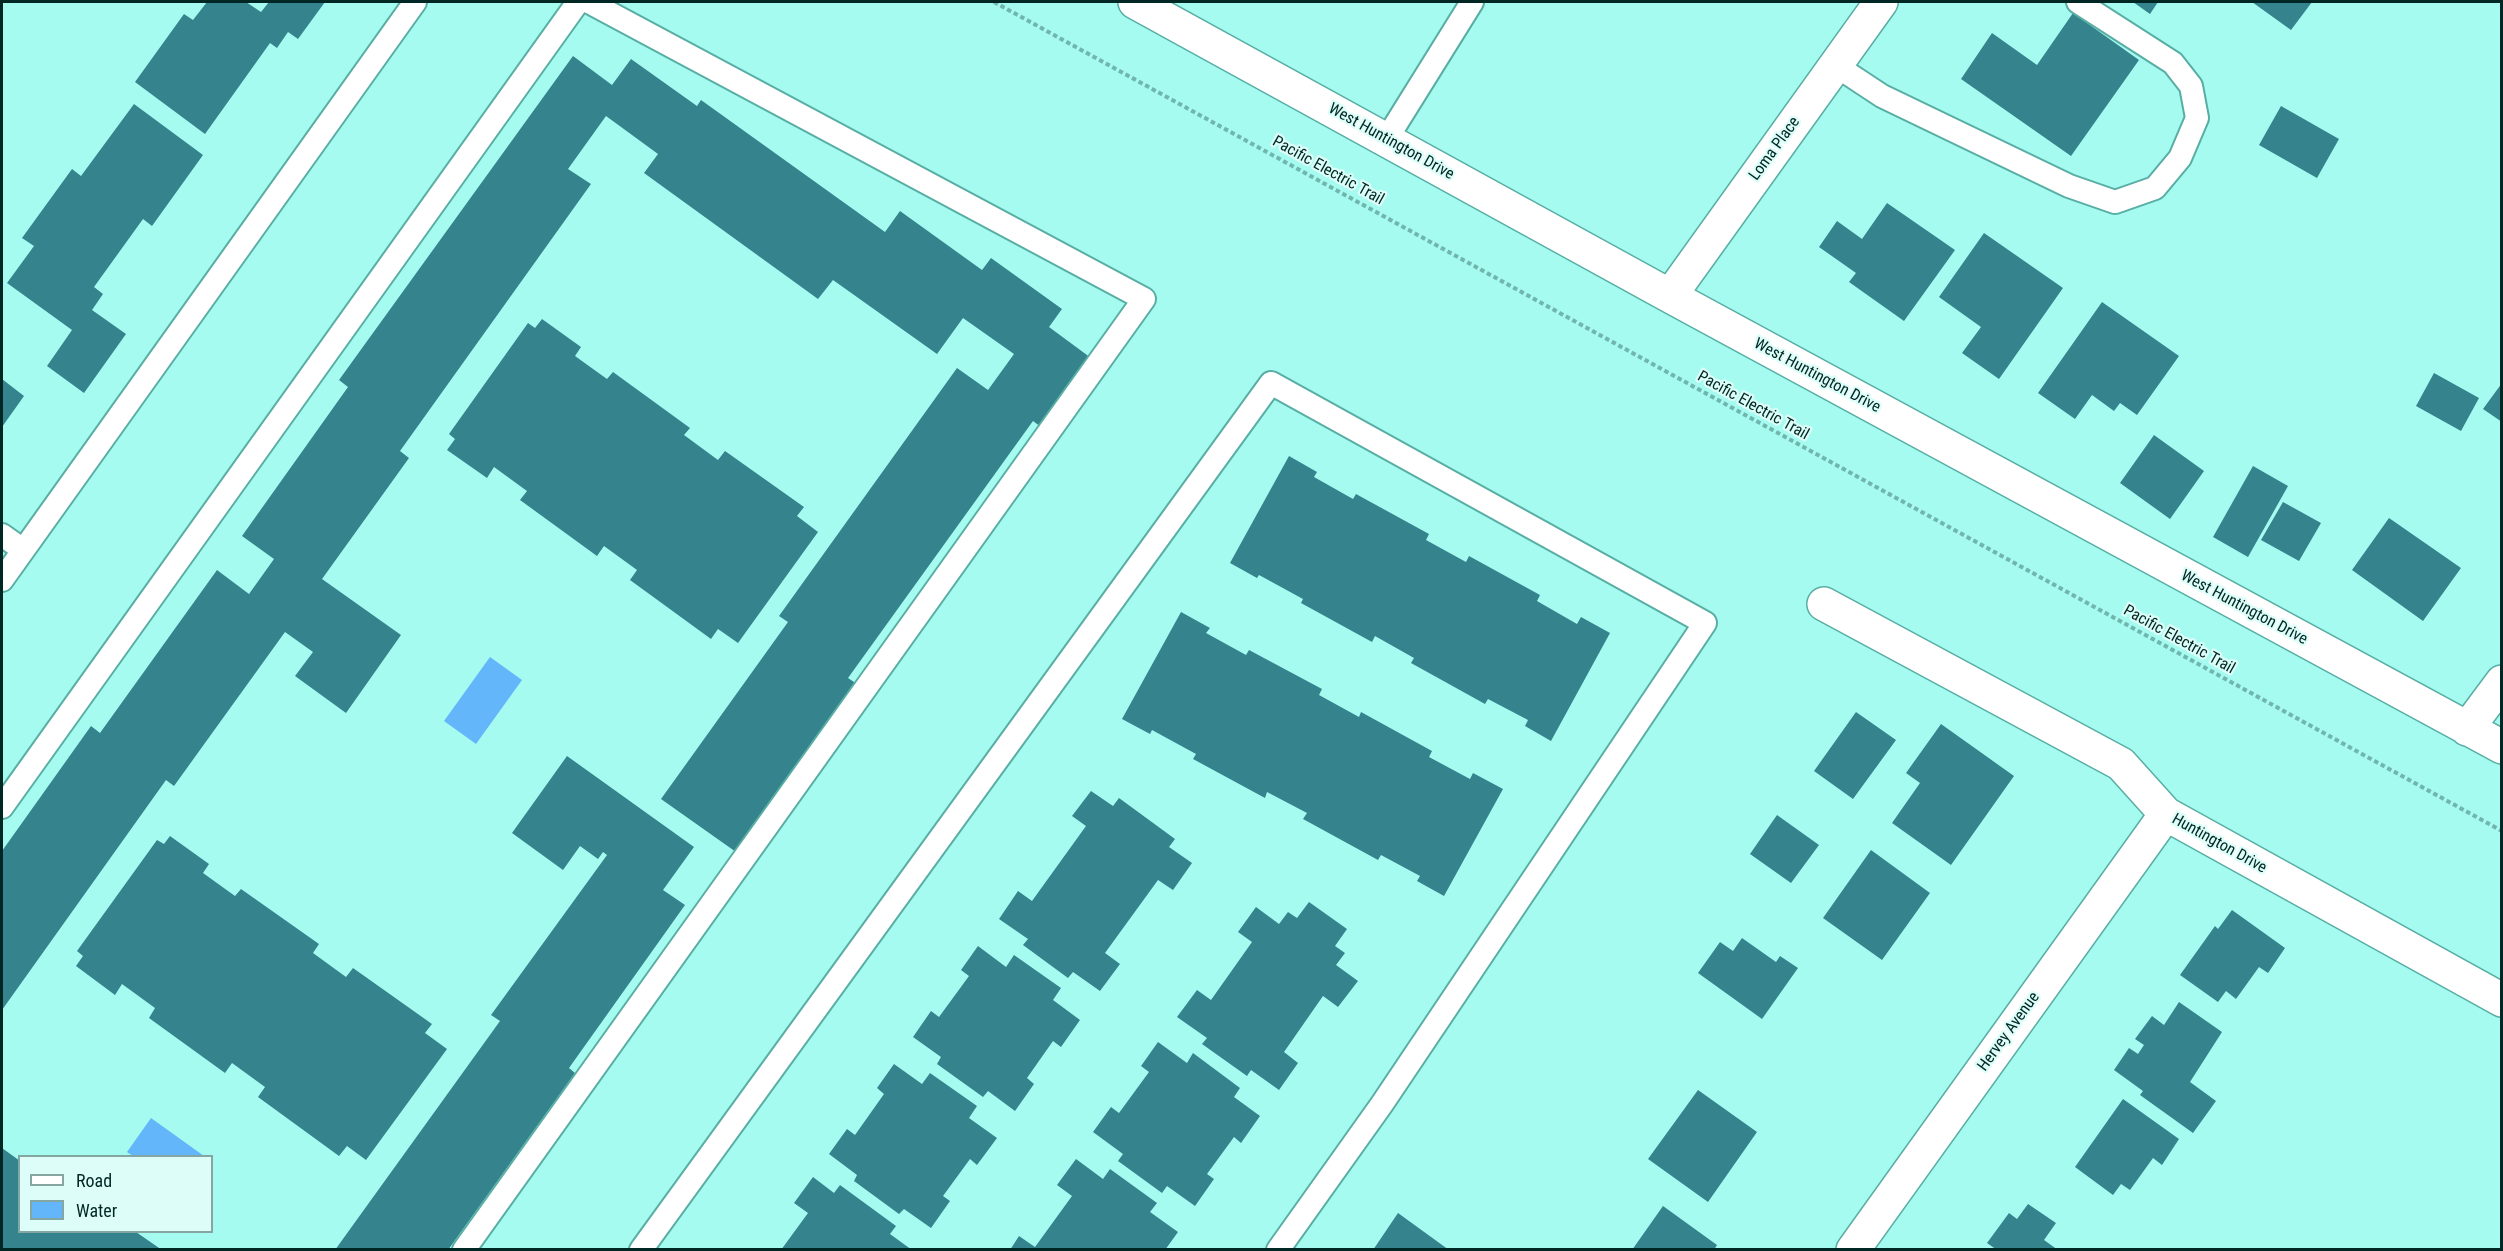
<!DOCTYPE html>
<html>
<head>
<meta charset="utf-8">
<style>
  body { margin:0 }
  #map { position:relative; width:2503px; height:1251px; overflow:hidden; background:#a5fbf0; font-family:"Roboto Condensed",sans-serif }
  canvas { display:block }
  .frame { position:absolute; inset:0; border:3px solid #012724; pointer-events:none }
  .legend { position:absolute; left:18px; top:1155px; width:195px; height:78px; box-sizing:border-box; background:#ddfdf8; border:2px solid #85a7a3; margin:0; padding:8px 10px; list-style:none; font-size:18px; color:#012724 }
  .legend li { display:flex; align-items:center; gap:12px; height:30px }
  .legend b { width:30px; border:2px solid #85a7a3 }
</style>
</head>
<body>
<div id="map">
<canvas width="2503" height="1251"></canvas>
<div class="frame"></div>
<ul class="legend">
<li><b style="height:8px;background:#fff"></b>Road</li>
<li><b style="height:16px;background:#64b6fb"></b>Water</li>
</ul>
</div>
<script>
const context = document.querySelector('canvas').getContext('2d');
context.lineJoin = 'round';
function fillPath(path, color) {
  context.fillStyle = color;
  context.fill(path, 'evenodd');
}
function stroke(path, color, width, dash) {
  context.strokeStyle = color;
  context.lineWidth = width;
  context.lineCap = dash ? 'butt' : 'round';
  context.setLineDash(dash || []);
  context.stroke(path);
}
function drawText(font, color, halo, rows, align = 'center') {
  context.font = font + ' "Roboto Condensed",sans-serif';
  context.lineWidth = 4.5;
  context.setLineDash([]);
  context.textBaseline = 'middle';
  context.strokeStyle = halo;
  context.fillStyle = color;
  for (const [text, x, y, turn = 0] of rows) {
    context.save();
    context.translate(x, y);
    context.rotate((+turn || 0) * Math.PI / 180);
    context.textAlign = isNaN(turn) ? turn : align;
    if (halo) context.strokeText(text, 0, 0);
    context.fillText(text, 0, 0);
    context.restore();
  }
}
fillPath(new Path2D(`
  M490 657 522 680 476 744 444 721Z
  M151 1118 204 1156H133L127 1152Z`), '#64b6fb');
fillPath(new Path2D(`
  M207 2H246L261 12 269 2H325L298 39 288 32 277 48 270 43 205 134 135 82 184 14 193 20Z
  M2133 2H2158L2150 14Z
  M2252 2H2312L2291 30Z
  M2073 13 2139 60 2071 156 1961 79 1992 33 2037 65Z
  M573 56 612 85 631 59 697 106 701 100 885 232 900 211 982 270 991 258 1062 309 1049 327 1091 358 1041 427 1033 421 848 678 857 684 736 852 661 799 788 622 779 616 957 368 988 390 1014 354 963 318 937 354 833 280 818 299 644 173 658 154 606 116 568 169 591 184 400 451 409 458 322 579 401 635 346 713 295 676 313 652 285 632 174 786 166 780 2 1010V851L91 726 100 733 217 570 249 594 274 559 242 536 348 387 339 380Z
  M134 104 203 155 152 226 143 219 94 287 103 294 92 310 126 334 84 393 47 366 72 330 7 283 34 246 22 238 72 169 81 176Z
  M2281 106 2339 139 2317 178 2259 145Z
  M1887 203 1955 250 1904 321 1849 282 1856 273 1819 247 1837 221 1862 239Z
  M1984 233 2063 288 1999 379 1962 353 1981 327 1939 297Z
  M2102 302 2179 356 2137 415 2120 403 2114 411 2092 395 2075 419 2038 393Z
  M542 319 581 347 575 356 607 379 613 372 690 428 684 435 718 460 725 451 804 507 797 516 818 532 738 643 718 629 711 639 630 580 637 570 604 546 597 556 520 500 527 491 494 467 487 478 447 450 455 439 449 434 528 323 535 328Z
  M2434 373 2479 398 2461 431 2416 406Z
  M2 379 24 396 2 427Z
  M2502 383V422L2483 409Z
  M2154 435 2204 471 2170 519 2120 483Z
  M1289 456 1317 472 1314 477 1353 499 1356 494 1429 534 1426 540 1466 562 1469 556 1540 595 1537 601 1577 624 1581 617 1610 633 1551 741 1525 726 1528 720 1488 699 1485 704 1411 663 1414 658 1375 636 1372 642 1301 603 1303 599 1259 575 1257 578 1230 563Z
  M2253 466 2288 486 2248 557 2213 537Z
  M2283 502 2321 523 2299 561 2261 540Z
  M2389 518 2461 568 2423 621 2352 570Z
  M1181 612 1210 628 1206 633 1246 655 1249 650 1322 689 1319 695 1359 717 1361 712 1432 751 1429 757 1470 779 1473 773 1503 789 1444 896 1417 881 1420 876 1381 855 1378 860 1303 819 1307 813 1267 792 1265 798 1193 759 1196 754 1152 730 1150 734 1122 719Z
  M1856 712 1896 740 1853 799 1814 771Z
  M1941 724 2014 776 1951 865 1892 823 1920 783 1906 773Z
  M567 756 694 847 663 890 685 905 569 1068 575 1073 448 1250H335L500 1021 491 1015 607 855 603 852 598 859 580 846 563 870 512 833Z
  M1091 791 1113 806 1119 798 1175 839 1169 847 1192 863 1173 890 1158 880 1105 953 1120 964 1100 991 1073 972 1068 978 1023 945 1028 939 999 919 1018 891 1032 901 1086 826 1072 816Z
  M1777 815 1819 845 1791 883 1750 854Z
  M170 836 209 864 203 873 235 896 241 889 319 944 313 953 346 977 353 968 432 1024 425 1033 447 1049 366 1160 347 1146 339 1156 258 1097 265 1087 232 1063 225 1073 149 1018 155 1008 122 984 115 995 76 966 83 956 77 951 157 840 164 844Z
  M1871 850 1930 893 1882 960 1823 918Z
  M1309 902 1347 929 1335 946 1345 953 1336 965 1358 981 1338 1007 1323 996 1284 1052 1298 1063 1279 1090 1251 1070 1247 1076 1202 1044 1207 1038 1177 1017 1197 990 1211 1000 1252 942 1238 932 1256 907 1279 924 1288 912 1297 918Z
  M2232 910 2285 948 2268 973 2259 967 2236 999 2226 991 2218 1002 2180 975 2215 926 2218 929Z
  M1742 938 1776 962 1780 956 1798 968 1762 1019 1698 973 1720 942 1733 951Z
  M978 946 1006 967 1014 955 1061 988 1053 1000 1080 1020 1061 1047 1053 1041 1027 1078 1034 1084 1015 1111 988 1091 983 1097 937 1064 941 1057 913 1037 931 1011 939 1017 969 976 961 970Z
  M2179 1002 2222 1032 2190 1082 2216 1101 2193 1133 2140 1095 2143 1091 2114 1070 2129 1048 2138 1054 2144 1045 2135 1039 2152 1016 2164 1025Z
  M1158 1042 1187 1063 1193 1053 1240 1088 1234 1097 1260 1116 1241 1143 1234 1137 1207 1174 1214 1179 1195 1206 1167 1186 1162 1193 1118 1161 1123 1154 1093 1132 1111 1107 1119 1113 1149 1072 1141 1066Z
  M894 1064 922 1084 930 1073 977 1106 969 1118 997 1138 977 1165 970 1159 943 1196 950 1201 931 1228 904 1209 899 1214 854 1181 857 1175 829 1154 847 1129 855 1135 884 1094 877 1088Z
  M1698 1090 1757 1132 1708 1202 1648 1159Z
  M2123 1099 2179 1139 2162 1165 2153 1158 2130 1190 2121 1184 2113 1195 2075 1167Z
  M2 1148 20 1161V1232H136L162 1250H2Z
  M1076 1159 1103 1179 1110 1169 1157 1203 1150 1212 1178 1232 1165 1250H1010L1019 1236 1035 1247 1072 1196 1057 1185Z
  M813 1177 834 1193 840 1185 896 1226 890 1234 912 1250H781L808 1213 794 1203Z
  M2028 1204 2056 1223 2044 1240 2058 1250H1997L1987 1243 2009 1213 2017 1219Z
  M1663 1206 1717 1245 1714 1250H1632Z
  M1398 1213 1449 1250H1373Z`), '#34838d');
const lane = new Path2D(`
  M1835 65 1882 96 2069 186 2115 202 2155 188 2180 158 2197 118 2191 86 2173 63 2078 2
  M1386 140 1472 2
  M2 535 23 550
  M2 580 415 2
  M2 807 578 2
  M464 1250 1144 299 589 2
  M641 1250 1271 383 1705 623 1382 1104 1278 1250`);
const street = new Path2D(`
  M1135 2 1670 296 2502 747
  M1670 296 1881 2
  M1824 604 2121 764 2166 814 2502 1000
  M2467 729 2502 682
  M1853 1250 2166 814`);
stroke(lane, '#59aea4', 26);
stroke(street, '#59aea4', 36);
stroke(new Path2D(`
  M994 2 2502 831`), '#70b6ae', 4, [4.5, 3]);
stroke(lane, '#fff', 22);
stroke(street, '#fff', 33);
drawText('16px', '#012724', '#ddfdf8', [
  ["West Huntington Drive",1391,142,29],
  ["Loma Place",1775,149,-54],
  ["Pacific Electric Trail",1328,171,29],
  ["West Huntington Drive",1817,376,28],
  ["Pacific Electric Trail",1753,406,29],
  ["West Huntington Drive",2244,608,28],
  ["Pacific Electric Trail",2179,640,29],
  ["Huntington Drive",2219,844,29],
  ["Hervey Avenue",2009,1032,-54]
]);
</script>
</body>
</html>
